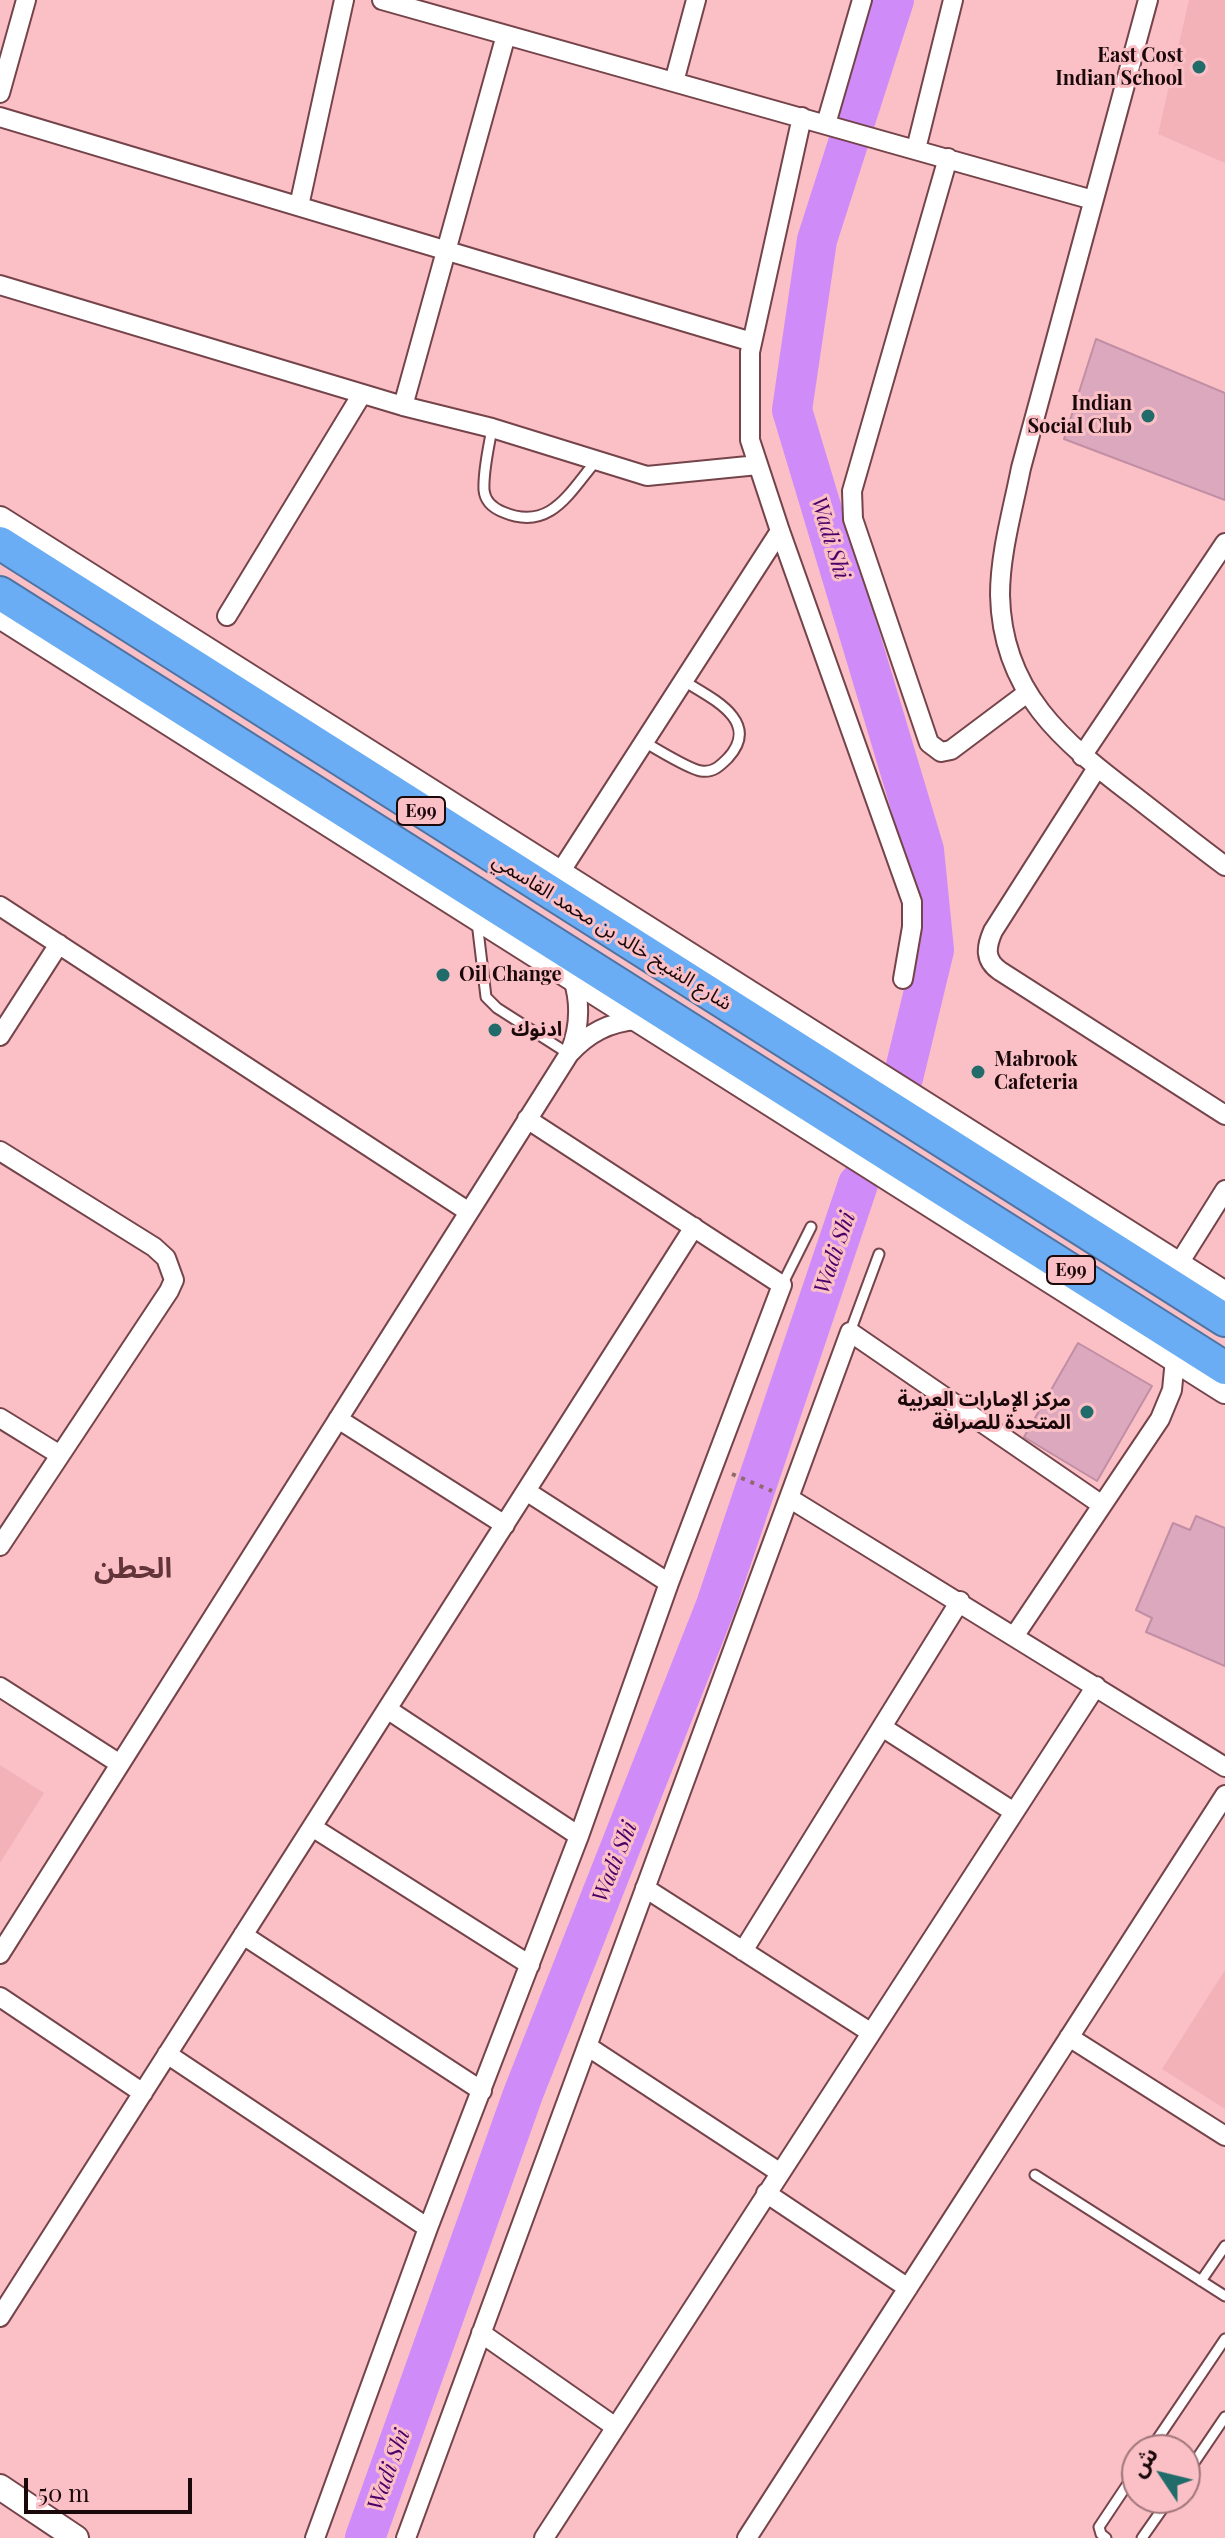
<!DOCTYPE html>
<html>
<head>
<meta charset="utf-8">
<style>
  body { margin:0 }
  #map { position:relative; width:1225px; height:2538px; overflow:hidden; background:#fac0c6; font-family:"Playfair Display","Noto Sans Arabic",serif }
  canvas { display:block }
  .north { position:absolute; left:1121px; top:2434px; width:80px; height:80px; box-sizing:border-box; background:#fac0c6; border:2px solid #a0767b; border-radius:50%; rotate:305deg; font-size:22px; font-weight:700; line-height:32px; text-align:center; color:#1a080a }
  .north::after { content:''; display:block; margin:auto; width:28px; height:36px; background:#216c6a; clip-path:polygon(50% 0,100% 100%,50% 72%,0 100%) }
  .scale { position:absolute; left:24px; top:2478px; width:168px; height:36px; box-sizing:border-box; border:4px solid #1a080a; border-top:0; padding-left:10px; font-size:24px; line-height:28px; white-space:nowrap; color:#1a080a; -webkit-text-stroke:6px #fac0c6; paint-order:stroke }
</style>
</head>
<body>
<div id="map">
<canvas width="1225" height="2538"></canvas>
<div class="north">ش</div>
<div class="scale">50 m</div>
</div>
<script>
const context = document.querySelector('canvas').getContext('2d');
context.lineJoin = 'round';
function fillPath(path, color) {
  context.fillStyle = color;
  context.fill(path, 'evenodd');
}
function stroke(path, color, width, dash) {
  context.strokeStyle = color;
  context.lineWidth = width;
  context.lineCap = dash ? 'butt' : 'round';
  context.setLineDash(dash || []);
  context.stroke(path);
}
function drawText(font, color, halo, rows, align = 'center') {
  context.font = font + ' "Playfair Display","Noto Sans Arabic",serif';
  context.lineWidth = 6;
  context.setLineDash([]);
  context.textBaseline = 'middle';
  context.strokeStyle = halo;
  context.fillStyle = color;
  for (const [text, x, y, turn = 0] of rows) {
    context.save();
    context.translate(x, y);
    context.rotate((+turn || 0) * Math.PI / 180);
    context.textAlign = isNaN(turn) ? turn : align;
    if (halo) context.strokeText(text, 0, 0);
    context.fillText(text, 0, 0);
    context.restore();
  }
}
fillPath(new Path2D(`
  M1189 0H1225V163L1158 134Z
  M0 1765 44 1793 0 1863Z
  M1225 1970V2109L1162 2069Z`), '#f3b2b8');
stroke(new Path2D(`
  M894 0 817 240 792 410 924 850 934 950 903 1078
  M365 2538 523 2094 716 1605 858 1184`), '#cf8bf8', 40);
const building = new Path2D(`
  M1096 339 1225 393V500L1064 439Z
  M1078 1343 1152 1386 1097 1481 1024 1437Z
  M1196 1516 1225 1528V1666L1146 1632 1152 1618 1136 1610 1173 1523 1190 1530Z`);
fillPath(building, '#dca8be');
stroke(building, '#c18ea4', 2);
const lane = new Path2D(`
  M492 428C489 447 483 470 484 490 485 501 493 508 503 512 550 532 569 493 596 461
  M644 742C657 749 688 769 701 771 713 773 720 766 728 758 762 721 711 698 684 681
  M477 922 486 997 497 1008 569 1054
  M782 1285 811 1227
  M850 1332 879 1254
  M1035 2175 1225 2296
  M1201 2281 1225 2246
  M1150 2450 1225 2339
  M1185 2476 1225 2417
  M1106 2538 1101 2534 1099 2527 1137 2470
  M1142 2538 1170 2498`);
const street = new Path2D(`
  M382 0 1093 200
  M1148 0 1021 468C1013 509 1000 553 1000 595 1002 692 1062 741 1133 795 1164 819 1194 843 1225 866
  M674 82 696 0
  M0 93 26 0
  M0 117 752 342
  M802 117 750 352V440L780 531 912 902V927L903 979
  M826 124 862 0
  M916 149 953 0
  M948 158 852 491 853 519 929 743 941 752 951 750 1027 693
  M299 206 344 0
  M0 285 403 406 492 428 647 476 758 465
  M403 406 506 35
  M227 616 362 394
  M1082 756 1225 543
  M1097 768 993 931C986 947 984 960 1000 971L1225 1115
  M559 874 780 531
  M0 906 469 1212
  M0 1036 59 944
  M570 1052C580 1027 581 1004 573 979
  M0 1151 154 1247 166 1258 174 1280 169 1291 0 1546
  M1178 1265 1225 1190
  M0 1418 60 1455
  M338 1419 505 1525
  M526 1491 669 1583
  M789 1498 1225 1767
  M1015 1635 1160 1419 1172 1390 1175 1359
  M0 1687 120 1764
  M387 1709 579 1836
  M882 1727 1014 1812
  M312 1827 530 1965
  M645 1888 870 2032
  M243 1935 482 2091
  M743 1951 960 1601
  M0 1954 569 1054C588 1033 609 1022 637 1020
  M0 1997 143 2093
  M1069 2037 1225 2136
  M587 2046 779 2172
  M167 2054 428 2228
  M766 2193 908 2288
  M0 2317 694 1227
  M481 2333 614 2426
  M315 2538 428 2228 579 1836 669 1583 782 1285 527 1119
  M406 2538 850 1332 1102 1505
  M544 2538 1096 1686
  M747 2538 1225 1795`);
const secondary = new Path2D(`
  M0 519 1225 1294
  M0 616 1225 1391
  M0 2487 76 2538`);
const highway = new Path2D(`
  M0 543 1225 1320
  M0 593 1225 1368`);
stroke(lane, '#74444a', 13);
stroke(street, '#74444a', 22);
stroke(secondary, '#74444a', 28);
stroke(highway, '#4f73a2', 36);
stroke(new Path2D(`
  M732 1474 772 1491`), '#90696d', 4, [4, 6]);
stroke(lane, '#fff', 9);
stroke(street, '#fff', 18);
stroke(secondary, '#fff', 24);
stroke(highway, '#6badf4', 32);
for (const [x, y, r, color] of [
  [1199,67,8,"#216c6a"],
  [1148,416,8,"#216c6a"],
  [443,975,8,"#216c6a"],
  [495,1030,8,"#216c6a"],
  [978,1072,8,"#216c6a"],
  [1087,1412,8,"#216c6a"]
]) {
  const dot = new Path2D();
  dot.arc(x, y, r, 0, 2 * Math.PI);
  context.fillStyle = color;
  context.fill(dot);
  stroke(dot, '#fac0c6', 3);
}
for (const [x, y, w] of [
  [421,811,48],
  [1071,1270,48]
]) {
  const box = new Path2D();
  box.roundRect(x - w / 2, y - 14, w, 28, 6);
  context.fillStyle = '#fac0c6';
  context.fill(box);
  stroke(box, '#1a080a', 2);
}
drawText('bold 18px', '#1a080a', null, [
  ["E99",421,811],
  ["E99",1071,1270]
]);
drawText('bold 20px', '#1a080a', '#fac0c6', [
  ["East Cost",1183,56],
  ["Indian School",1183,79],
  ["Indian",1132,404],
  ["Social Club",1132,427],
  ["Oil Change",459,975,"left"],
  ["ادنوك",511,1030,"left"],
  ["Mabrook",994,1060,"left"],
  ["Cafeteria",994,1083,"left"],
  ["مركز الإمارات العربية",1071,1400],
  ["المتحدة للصرافة",1071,1423]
], 'right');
drawText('20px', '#1a080a', '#fac0c6', [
  ["شارع الشيخ خالد بن محمد القاسمي",612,932,32]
]);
drawText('italic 22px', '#4a0068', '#fac0c6', [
  ["Wadi Shi",830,538,73],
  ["Wadi Shi",835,1253,-71],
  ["Wadi Shi",615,1862,-68],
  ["Wadi Shi",389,2470,-70]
]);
drawText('bold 28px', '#63353b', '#fac0c6', [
  ["الحطن",133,1569]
]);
</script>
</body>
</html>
